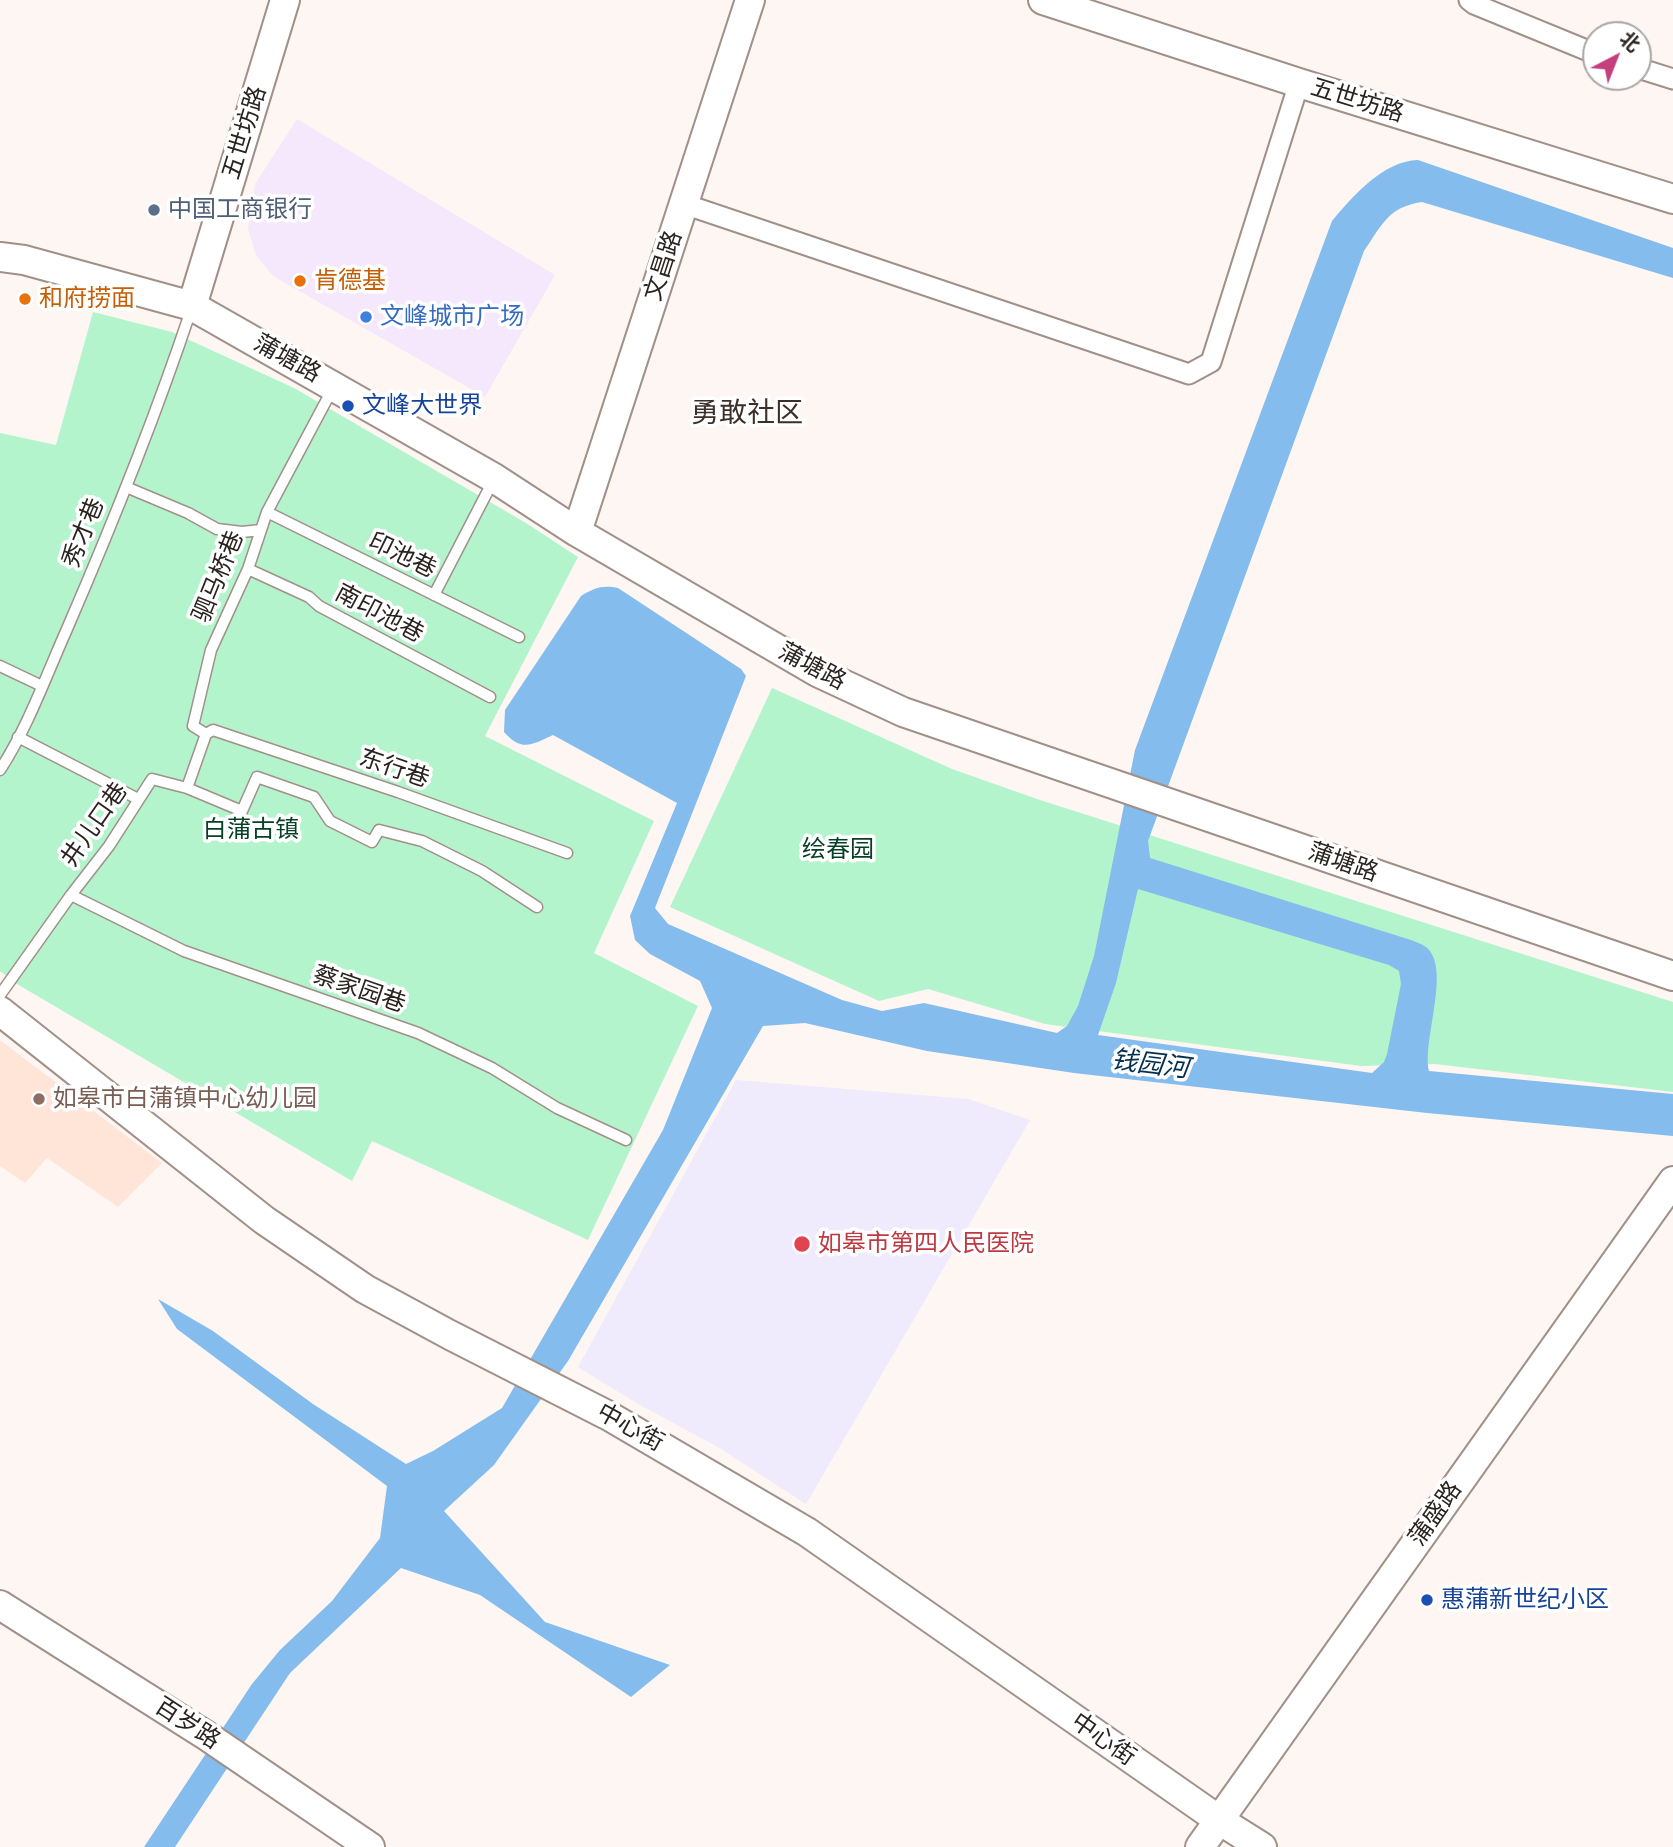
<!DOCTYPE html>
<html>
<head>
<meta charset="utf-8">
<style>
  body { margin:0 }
  #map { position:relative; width:1673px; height:1847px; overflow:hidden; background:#fdf6f2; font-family:"Fira Sans Condensed","Noto Sans SC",sans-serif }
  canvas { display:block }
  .north { position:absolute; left:1582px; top:21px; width:70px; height:70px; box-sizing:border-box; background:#fff; border:2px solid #aaa7a6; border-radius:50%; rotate:42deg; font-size:19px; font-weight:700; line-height:28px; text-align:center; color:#2a2420 }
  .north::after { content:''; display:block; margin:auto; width:24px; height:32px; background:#c63f7d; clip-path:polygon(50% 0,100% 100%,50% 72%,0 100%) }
</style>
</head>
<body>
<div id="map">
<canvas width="1673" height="1847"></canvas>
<div class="north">北</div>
</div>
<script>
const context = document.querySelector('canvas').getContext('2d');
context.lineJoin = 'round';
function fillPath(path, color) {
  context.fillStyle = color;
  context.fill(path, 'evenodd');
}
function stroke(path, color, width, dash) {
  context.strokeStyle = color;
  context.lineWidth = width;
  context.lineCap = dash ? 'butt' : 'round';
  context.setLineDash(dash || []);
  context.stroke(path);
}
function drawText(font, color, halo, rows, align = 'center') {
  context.font = font + ' "Fira Sans Condensed","Noto Sans SC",sans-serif';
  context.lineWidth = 7;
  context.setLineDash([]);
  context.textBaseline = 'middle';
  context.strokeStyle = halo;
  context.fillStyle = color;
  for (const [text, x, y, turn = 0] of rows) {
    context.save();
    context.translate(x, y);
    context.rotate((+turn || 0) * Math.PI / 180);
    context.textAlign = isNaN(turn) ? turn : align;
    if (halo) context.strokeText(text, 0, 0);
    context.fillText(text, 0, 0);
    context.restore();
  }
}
fillPath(new Path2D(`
  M297 119 555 275 485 397 273 276 256 255 248 229 255 184Z`), '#f5e8fc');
fillPath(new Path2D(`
  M0 1040 162 1163 118 1207 47 1158 25 1183 0 1166Z`), '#fee5d8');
fillPath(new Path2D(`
  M736 1080 968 1099 1030 1120 806 1504 718 1447 638 1404 578 1367Z`), '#efeafc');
fillPath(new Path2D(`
  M93 312 172 332 294 388 526 523 578 557 485 736 654 821 594 953 698 1006 588 1240 372 1141 352 1181 17 984 0 971V433L56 445Z
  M772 688 952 769 1040 800 1673 1002V1092L1435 1064 1361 1066 1045 1024 928 989 879 1001 670 907Z`), '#b4f4cd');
fillPath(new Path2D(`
  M1418 160 1673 248V278L1422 202C1388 207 1382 225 1364 251L1148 841 1150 858 1411 940C1416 942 1422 944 1426 947 1452 968 1422 1040 1429 1071L1673 1094V1136L1427 1113 1074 1073 927 1051 805 1023 763 1026 568 1361 494 1465 444 1511 545 1622 670 1665 631 1697 480 1595 401 1568 290 1673 175 1847H144L252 1684 280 1650 332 1601 380 1538 387 1486 177 1329 158 1299 213 1331 313 1404 406 1464 433 1451 502 1408 663 1130 712 1008 700 981 650 954 635 940 630 916 677 803 553 735C531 745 522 752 504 732L505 710 581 596C594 588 603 585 618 588L741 669 746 676 655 908 668 924 842 1000 882 1011 924 1003 1057 1033 1067 1026 1078 1006 1094 956 1135 750 1332 221C1353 196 1383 161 1418 160ZM1138 889 1389 965 1399 971 1401 984 1387 1054 1384 1062 1372 1073 1098 1035 1116 983Z`), '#84bced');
const lane = new Path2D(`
  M126 487 188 513 217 529 242 532 261 530
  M267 512 519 637
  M248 569 309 597 319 606 490 697
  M434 595 493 481
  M0 666 42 686
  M206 734 213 730 398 792 567 853
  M18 737 138 799
  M0 770C28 727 46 676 67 629 112 525 155 418 191 310
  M187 788 206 734 193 726 211 650 248 569 267 512 333 388
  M71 895 184 951 418 1033 492 1068 557 1108 626 1140
  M0 995 71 895 109 846 152 779 187 788 242 811 257 777 314 797 330 821 372 842 379 830 422 841 482 871 537 907`);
const street = new Path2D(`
  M1469 0 1474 4 1596 54
  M1638 68 1673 79
  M684 204 1189 374 1211 362 1299 83`);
const secondary = new Path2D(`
  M1043 0 1299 83 1673 199
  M0 257 24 260 192 306 494 478 577 532 817 672 903 712 1673 976
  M192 306 285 0
  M577 532 750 0
  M0 1011 264 1220 365 1289 450 1335 609 1416 807 1532 1219 1820 1262 1847
  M0 1605 207 1736 370 1847
  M1200 1847 1673 1181`);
stroke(lane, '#a19088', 13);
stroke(street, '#a19088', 23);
stroke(secondary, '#a19088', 32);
stroke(lane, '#fff', 10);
stroke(street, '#fff', 19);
stroke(secondary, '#fff', 28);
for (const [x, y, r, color] of [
  [154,210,7,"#5c6f8a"],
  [300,281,7,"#e8710a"],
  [25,299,7,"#e8710a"],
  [366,317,7,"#3f7fe0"],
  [348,406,7,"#1a4fb4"],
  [39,1099,7,"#8d6e63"],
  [802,1244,9,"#e0444e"],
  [1427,1600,7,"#1a4fb4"]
]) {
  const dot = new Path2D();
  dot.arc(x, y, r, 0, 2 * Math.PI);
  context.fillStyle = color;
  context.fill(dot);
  stroke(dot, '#fff', 2.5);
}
drawText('24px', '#2a2420', '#fff', [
  ["五世坊路",1357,101,17],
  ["五世坊路",245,133,-73],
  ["文昌路",664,266,-72],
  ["蒲塘路",287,359,29],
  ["秀才巷",84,533,-68],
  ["印池巷",402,556,26],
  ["驷马桥巷",219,577,-68],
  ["南印池巷",379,614,28],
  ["蒲塘路",812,667,28],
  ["东行巷",394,769,19],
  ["井儿口巷",95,825,-55],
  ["蒲塘路",1343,863,19],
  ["蔡家园巷",359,990,19],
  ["中心街",630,1428,29],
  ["蒲盛路",1436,1514,-55],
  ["百岁路",187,1724,33],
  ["中心街",1103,1740,35]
]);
drawText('24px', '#4e5e75', '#fff', [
  ["中国工商银行",168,210]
], 'left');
drawText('24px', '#c56008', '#fff', [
  ["肯德基",314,281],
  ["和府捞面",39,299]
], 'left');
drawText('24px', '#366cbe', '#fff', [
  ["文峰城市广场",380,317]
], 'left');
drawText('24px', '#164399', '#fff', [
  ["文峰大世界",362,406],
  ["惠蒲新世纪小区",1441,1600]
], 'left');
drawText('24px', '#064026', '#fff', [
  ["白蒲古镇",251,830],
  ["绘春园",838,850]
]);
drawText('24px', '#785e54', '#fff', [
  ["如皋市白蒲镇中心幼儿园",53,1099]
], 'left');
drawText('24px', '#be3a42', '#fff', [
  ["如皋市第四人民医院",818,1244]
], 'left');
drawText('italic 26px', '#043050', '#fff', [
  ["钱园河",1150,1065,7]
]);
drawText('28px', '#3d2f28', '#fff', [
  ["勇敢社区",747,414]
]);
</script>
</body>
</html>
